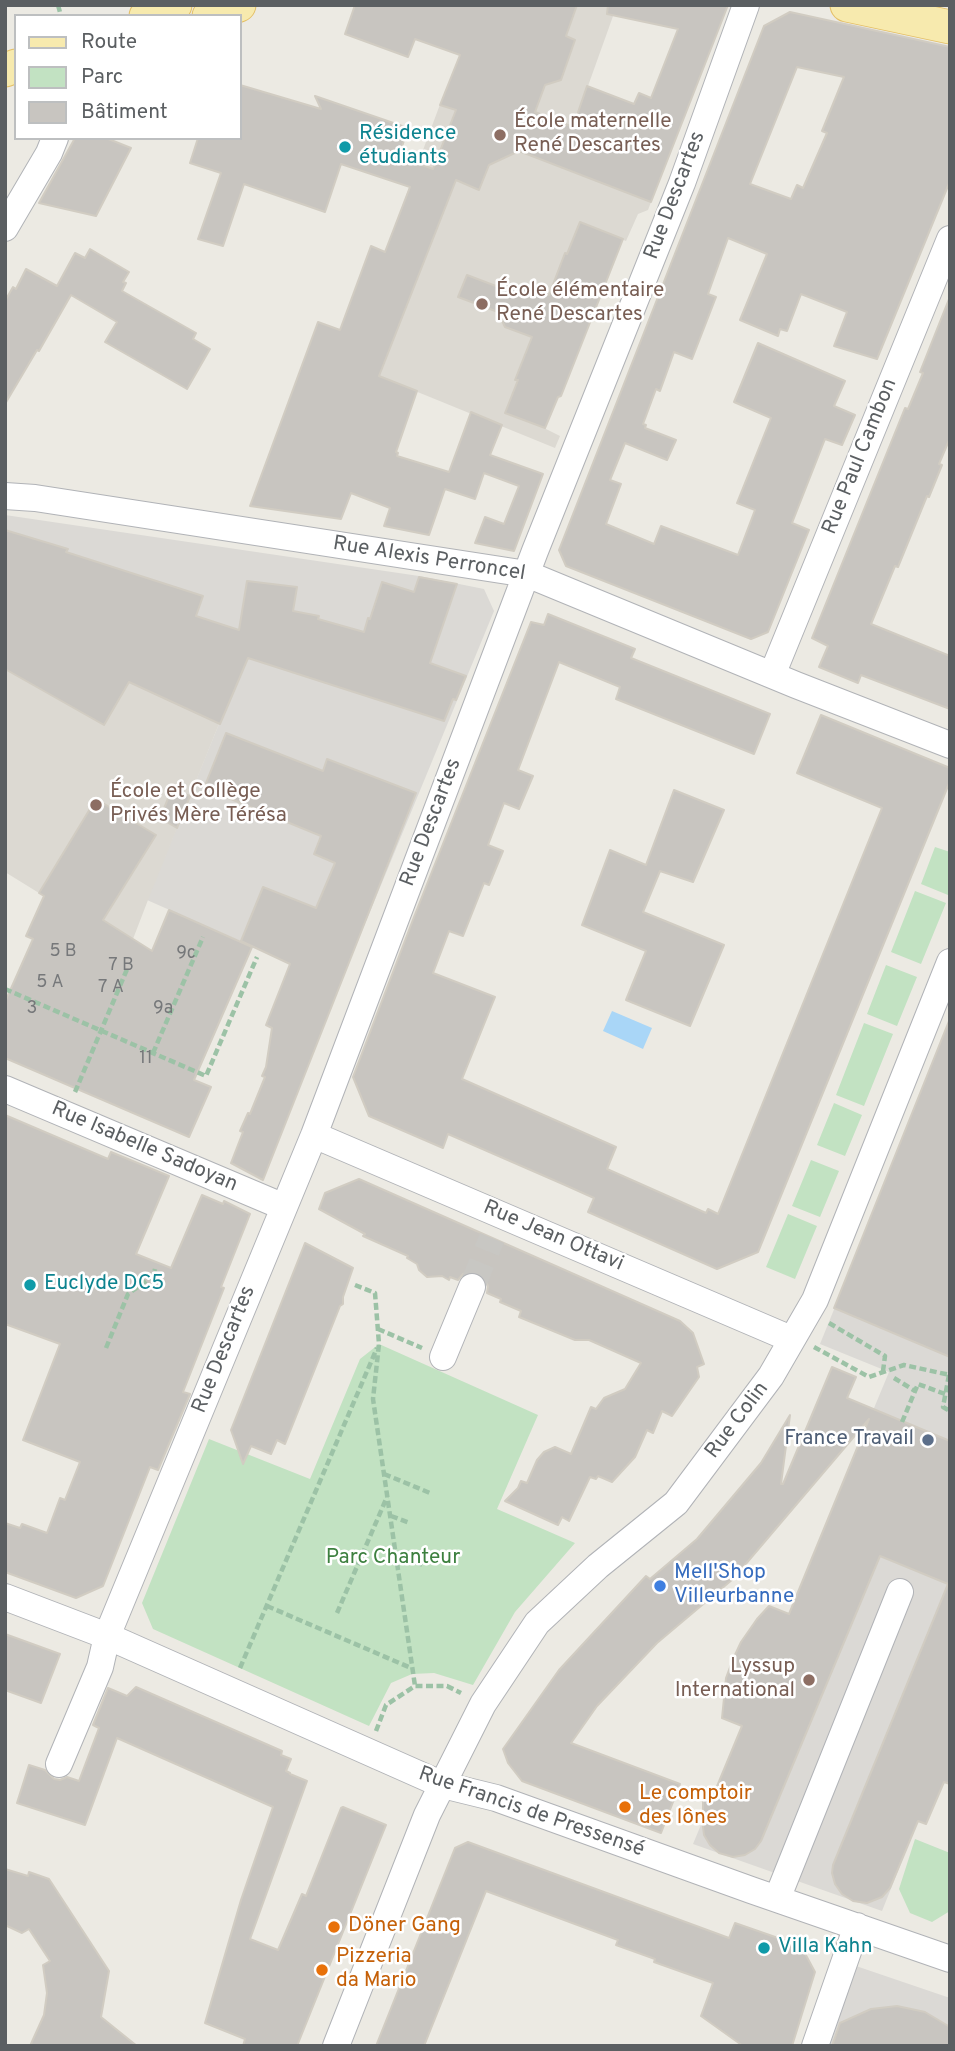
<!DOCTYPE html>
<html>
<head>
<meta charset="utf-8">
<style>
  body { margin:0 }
  #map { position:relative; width:955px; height:2051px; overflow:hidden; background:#eceae3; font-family:Overpass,sans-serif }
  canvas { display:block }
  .frame { position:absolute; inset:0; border:7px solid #5b5f62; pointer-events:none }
  .legend { position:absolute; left:14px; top:14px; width:228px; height:126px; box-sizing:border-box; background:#fff; border:2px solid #bdbfc0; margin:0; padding:9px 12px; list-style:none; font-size:21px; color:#5b5f62 }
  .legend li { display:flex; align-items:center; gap:14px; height:35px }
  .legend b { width:35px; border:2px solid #bdbfc0 }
</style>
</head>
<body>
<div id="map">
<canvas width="955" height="2051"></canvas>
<div class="frame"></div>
<ul class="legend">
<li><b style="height:9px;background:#f7eaae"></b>Route</li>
<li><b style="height:19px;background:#c2e2c2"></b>Parc</li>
<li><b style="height:19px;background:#c8c5c0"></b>Bâtiment</li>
</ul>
</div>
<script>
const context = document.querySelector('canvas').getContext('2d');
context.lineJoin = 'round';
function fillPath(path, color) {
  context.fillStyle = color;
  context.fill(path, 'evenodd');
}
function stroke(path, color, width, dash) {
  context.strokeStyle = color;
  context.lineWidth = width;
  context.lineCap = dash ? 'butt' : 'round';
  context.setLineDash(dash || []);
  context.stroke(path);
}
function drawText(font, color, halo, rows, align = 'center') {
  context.font = font + ' Overpass,sans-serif';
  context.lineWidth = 5;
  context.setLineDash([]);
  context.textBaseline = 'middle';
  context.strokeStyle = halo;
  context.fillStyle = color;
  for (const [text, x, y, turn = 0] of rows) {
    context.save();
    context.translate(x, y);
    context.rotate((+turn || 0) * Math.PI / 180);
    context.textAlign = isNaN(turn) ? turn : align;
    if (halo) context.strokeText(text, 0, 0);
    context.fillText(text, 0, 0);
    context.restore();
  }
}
fillPath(new Path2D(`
  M5 515 419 576 484 589 494 611 339 987 335 983 147 900 219 724 5 626Z
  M950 1169V1705L925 1805 933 1809 926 1824 918 1821 882 1911 693 1844 889 1372 820 1344 835 1307Z
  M856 1966 950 1998V2046H830Z`), '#dbd9d5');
fillPath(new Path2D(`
  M532 5H617L559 167 651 202 648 210 638 214 626 241 619 238 609 273 561 396 554 395 544 428 560 436 555 448 344 362 445 91 472 99Z
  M5 669 129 682 219 724 148 900 133 939 128 948 5 872Z`), '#dcd9d2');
fillPath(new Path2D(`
  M935 847 950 852 948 895 921 884Z
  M915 891 946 903 921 964 891 952Z
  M886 965 917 977 897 1026 867 1014Z
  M864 1023 893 1034 864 1106 836 1095Z
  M834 1103 862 1115 845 1156 817 1145Z
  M811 1160 839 1171 820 1217 792 1206Z
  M788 1214 817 1226 795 1279 766 1267Z
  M379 1344 538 1415 497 1509 575 1543 515 1612 473 1685 434 1673 412 1674 391 1683 369 1726 153 1629 142 1603 209 1439 310 1479 360 1359Z
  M915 1839 950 1853V1911L932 1922 910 1913 899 1889Z`), '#c2e2c2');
fillPath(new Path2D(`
  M612 1011 652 1028 643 1049 603 1031Z`), '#a9d6f7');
const building = new Path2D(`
  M355 5H577L566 36 575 40 561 80 545 85 535 112 573 127 587 86 634 104 639 93 651 98 678 29 607 14 608 5H728L651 202 519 151 489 165 479 190 456 180 379 376 417 391 396 452 398 453 397 456 449 472 471 412 502 425 490 455 543 474 514 551 475 543 485 517 504 524 519 486 484 473 475 499 445 489 429 535 384 526 390 508 351 493 341 519 250 506 318 322 340 330 371 246 385 252 410 187 341 164 325 212 244 184 223 246 198 239 221 173 190 163 198 138H240V85L321 109 315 96 408 128 399 156 433 169 456 110 440 105 460 55 415 39 408 57 345 34Z
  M790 12 950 47V181L877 359 834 346 847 312 801 294 787 331 780 329 778 336 740 320 767 254 728 238 708 294 716 297 692 359 674 352 660 391 656 389 643 424 646 425 645 428 676 440 667 460 625 443 610 480 621 484 606 524 654 544 661 526 738 555 755 510 737 503 771 418 734 402 758 343 845 381 834 406 855 415 842 445 825 439 792 523 809 530 768 632 751 639 566 566 559 550 764 26ZM797 67 844 77 822 131 827 133 803 188 797 185 791 199 750 184Z
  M75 138H106L131 148 96 216 39 203Z
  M580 222 623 239 561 396 558 397 545 428 505 413 518 380H515L532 337 505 327 498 312 458 297 467 275 509 291 522 284 549 295 565 253 567 254Z
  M90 249 129 272 123 282 126 283 122 291 196 333 193 339 210 349 187 389 105 342 117 322 71 295 39 351 37 350 5 404V301L13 287 16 289 26 269 57 286 75 253 85 258Z
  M949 299 950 438 939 464 942 465 929 497 927 496 898 567 895 566 871 624 950 656V709L861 675 858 683 819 667 828 646 812 638 905 408 908 409 923 373 920 372Z
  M5 530 68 549 66 552 203 596 196 616 239 630 247 581 297 587 293 611 319 616 318 619 364 632 368 618 370 619 382 582 414 592 419 577 457 584 430 663 466 676 456 700 453 699 444 721 248 658 220 724 129 682 104 725 5 669Z
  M548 614 635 649 631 658 770 714 754 754 616 699 620 687 559 662 518 770 533 776 519 809 504 803 488 845 503 851 489 885 484 883 463 936 449 931 433 973 495 997 462 1079 616 1147 607 1169 706 1213 708 1209 718 1214 882 808 797 773 821 715 950 768V781L758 1252 717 1269 588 1212 594 1198 565 1185 448 1134 443 1148 369 1116 353 1077 414 917 531 622 544 625Z
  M226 733 323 771 327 759 416 793 263 1180 231 1163 243 1132 240 1131 248 1113 250 1114 265 1077 262 1076 266 1067 272 1028 266 1025 290 964 241 941 263 887 316 908 335 863 314 854 321 836 204 788Z
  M172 789 190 796 177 828 160 818Z
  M674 790 724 810 693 882 660 871 643 912 724 945 690 1026 626 1000 646 951 582 925 610 850 646 865Z
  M96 799 156 835 103 920 152 951 169 910 252 947 194 1080 211 1087 189 1137 5 1058V1002L33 939 26 936 44 896 39 893Z
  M949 1021 950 1022V1357L834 1308Z
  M5 1115 108 1159 111 1152 169 1176 136 1254 171 1268 202 1195 223 1204 224 1201 250 1214 221 1287 224 1288 183 1392 190 1394 158 1470 150 1467 103 1586 76 1598 5 1572V1523L20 1528 22 1524 47 1533 60 1498 65 1500 80 1462 23 1440 60 1344 5 1324Z
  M359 1179 680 1321 693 1333 704 1364 697 1367 699 1377 672 1416 662 1411 653 1433 647 1430 635 1457 612 1482 598 1476 596 1479 590 1477 569 1521 562 1517 558 1525 505 1501 518 1488 521 1481 527 1483 537 1460 544 1452 555 1447 571 1454 591 1407 596 1409 604 1398 625 1389 641 1363 589 1340H575L519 1317 521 1311 500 1302 501 1299 487 1293 488 1286 485 1278 477 1272H469L463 1274 458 1280 450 1277 449 1280 442 1276 427 1277 419 1270 417 1264 407 1258 408 1256 363 1236 365 1234 319 1209 325 1193Z
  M305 1243 353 1268 343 1297V1304L340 1306 285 1444 277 1440 271 1454 251 1446 243 1464 231 1430Z
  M832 1367 856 1377 847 1398 950 1441V1784L944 1782 926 1824 918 1821 890 1888 882 1897 867 1903 853 1901 842 1894 835 1884 832 1873 833 1865 948 1584 880 1556 761 1841 755 1849 745 1855 733 1857 719 1853 710 1845 704 1835 703 1827V1792L713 1796 742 1726 722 1718 726 1678 733 1659 741 1642 757 1619 769 1606 789 1614 869 1419 733 1579 657 1643 597 1706 571 1743 680 1784 661 1833 522 1781 508 1763 503 1749 559 1670 646 1576 650 1579 697 1539 761 1463 790 1415 781 1484H783Z
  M5 1634 60 1654 41 1703 5 1690Z
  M136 1687 282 1751 281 1755 291 1759 286 1771 290 1773V1774L307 1781 250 1939 278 1950 302 1894 306 1896 341 1808 343 1807 386 1825 297 2046H243L245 2039 205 2023 241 1900 273 1807 117 1738 85 1825 17 1803 29 1765 45 1770 54 1779 60 1780 67 1777 79 1781 99 1728 93 1725 108 1688 127 1696Z
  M468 1842 729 1938 735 1923 801 1946 815 1972 792 2046H743L701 2016 713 1983 654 1962 655 1959 616 1945 618 1940 486 1891 424 2046H376L455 1848Z
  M5 1869 28 1876 29 1872 49 1879 109 1971 101 2017 137 2046H30L44 2015 47 1993 43 1965 50 1961 29 1929 22 1933 5 1925Z
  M897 2006 925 2012 950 2027V2046H832L840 2023 871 2009Z`);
fillPath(building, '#c8c5c0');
stroke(building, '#d1ccc2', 2);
stroke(new Path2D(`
  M472 1287 492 1238`), '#c8c7c3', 26, [26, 13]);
const minor = new Path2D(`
  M5 228 49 153 55 138
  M5 496 35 498 527 574 796 685 950 745
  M772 675 950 239
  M5 1089 284 1207
  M314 1135 791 1339
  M443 1357 472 1287
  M5 1597 107 1636 443 1785 496 1798 751 1890 950 1959
  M59 1764 100 1667 107 1636 314 1135 535 551 682 183 746 5
  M777 1899 900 1592
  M336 2046 427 1815 483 1704 537 1623 598 1566 676 1503 771 1376 815 1300 950 962
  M815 2046 857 1926`);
const major = new Path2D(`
  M847 5 950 27
  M146 16 175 5
  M209 16 239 5
  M5 70 16 66`);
stroke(minor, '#b1b3b7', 28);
stroke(major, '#e4bf65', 35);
stroke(new Path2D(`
  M58 5 61 16
  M5 989 206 1076 257 957
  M153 1053 203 937
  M75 1092 128 967
  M355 1285 375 1293 379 1344 373 1399 415 1686
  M829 1323 885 1356 883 1371
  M378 1329 422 1348
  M814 1347 869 1377 904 1365 950 1375
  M106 1348 128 1294 153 1276 155 1269
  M949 1375 943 1407 950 1411
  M894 1378 915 1391
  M902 1422 918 1384 945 1394
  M384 1474 430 1493
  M391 1516 410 1523
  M396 1555 423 1565
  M267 1606 411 1668
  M337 1613 387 1497
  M240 1668 377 1348
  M376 1731 386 1705 415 1686H447L461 1693`), '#9cc2a6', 4.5, [7, 3.5]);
stroke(minor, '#fff', 26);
stroke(major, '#f7eaae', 33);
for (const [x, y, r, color] of [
  [500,135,7,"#8d6e63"],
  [345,147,7,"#0f9aa8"],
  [482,304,7,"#8d6e63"],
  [96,805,7,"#8d6e63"],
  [30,1285,7,"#0f9aa8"],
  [928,1440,7,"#5c6f8a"],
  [660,1586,7,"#3f7fe0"],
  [809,1680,7,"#8d6e63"],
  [625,1807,7,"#e8710a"],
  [334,1927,7,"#e8710a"],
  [764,1948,7,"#0f9aa8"],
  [322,1970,7,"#e8710a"]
]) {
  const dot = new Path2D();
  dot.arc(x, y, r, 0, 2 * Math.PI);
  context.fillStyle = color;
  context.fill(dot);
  stroke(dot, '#fff', 2.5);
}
drawText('18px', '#76787a', null, [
  ["5 B",63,952],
  ["9c",186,954],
  ["7 B",121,966],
  ["5 A",50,983],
  ["7 A",111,988],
  ["3",32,1009],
  ["9a",163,1009],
  ["11",146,1059]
]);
drawText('21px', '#785e54', '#fff', [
  ["École maternelle",514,123],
  ["René Descartes",514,147],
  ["École élémentaire",496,292],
  ["René Descartes",496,316],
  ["École et Collège",110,793],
  ["Privés Mère Térésa",110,817],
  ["Lyssup",795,1668,"right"],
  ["International",795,1692,"right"]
], 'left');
drawText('21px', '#0d838f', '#fff', [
  ["Résidence",359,135],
  ["étudiants",359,159],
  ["Euclyde DC5",44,1285],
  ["Villa Kahn",778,1948]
], 'left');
drawText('21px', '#5b5f62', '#fff', [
  ["Rue Descartes",676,196,-69],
  ["Rue Paul Cambon",861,457,-68],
  ["Rue Alexis Perroncel",429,560,9],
  ["Rue Descartes",432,823,-69],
  ["Rue Isabelle Sadoyan",144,1148,23],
  ["Rue Jean Ottavi",553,1237,23],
  ["Rue Descartes",225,1350,-68],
  ["Rue Colin",738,1421,-53],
  ["Rue Francis de Pressensé",531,1813,19]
]);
drawText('21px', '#4e5e75', '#fff', [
  ["France Travail",914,1440]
], 'right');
drawText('21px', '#3d803f', '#fff', [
  ["Parc Chanteur",393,1559]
]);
drawText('21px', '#366cbe', '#fff', [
  ["Mell'Shop",674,1574],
  ["Villeurbanne",674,1598]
], 'left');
drawText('21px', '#c56008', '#fff', [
  ["Le comptoir",639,1795],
  ["des lônes",639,1819],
  ["Döner Gang",348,1927],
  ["Pizzeria",336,1958],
  ["da Mario",336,1982]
], 'left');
</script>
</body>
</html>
